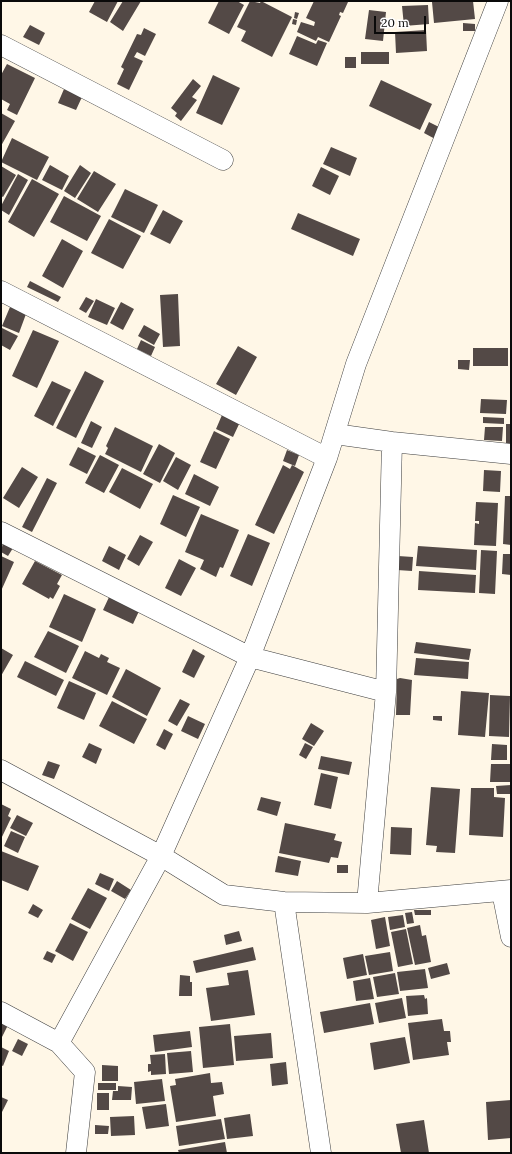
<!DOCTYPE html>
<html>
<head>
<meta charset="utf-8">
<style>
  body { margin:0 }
  #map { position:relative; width:512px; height:1154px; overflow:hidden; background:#fff7e7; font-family:Lora,serif }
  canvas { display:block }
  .frame { position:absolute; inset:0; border:2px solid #0a0a0a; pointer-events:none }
  .scale { position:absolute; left:374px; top:16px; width:52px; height:18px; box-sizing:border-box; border:2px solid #0a0a0a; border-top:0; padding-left:5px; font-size:12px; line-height:14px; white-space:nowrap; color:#0a0a0a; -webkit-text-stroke:3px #fff; paint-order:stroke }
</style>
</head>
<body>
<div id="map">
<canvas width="512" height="1154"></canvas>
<div class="frame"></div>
<div class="scale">20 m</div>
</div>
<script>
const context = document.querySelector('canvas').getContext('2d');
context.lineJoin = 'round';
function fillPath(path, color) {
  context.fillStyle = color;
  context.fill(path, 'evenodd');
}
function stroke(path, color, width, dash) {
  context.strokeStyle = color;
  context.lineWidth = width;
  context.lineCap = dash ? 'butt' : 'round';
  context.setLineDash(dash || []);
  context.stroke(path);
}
fillPath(new Path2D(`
  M95 1H118L107 22 89 12Z
  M123 1H141L123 31 110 22Z
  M219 1H237L244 5 229 34 208 23Z
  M250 1 260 3 261 1 292 17 272 57 241 41 246 31 237 27Z
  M314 1 348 2 343 13 340 12 339 15 341 16 329 42 318 37 316 41 297 32 301 22 314 26 315 22 306 18Z
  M473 1 475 19 434 23 432 2Z
  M428 5 429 24 404 26 402 6Z
  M369 10 386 12 383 41 365 39Z
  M295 12 299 13 297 19 294 18Z
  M293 19 297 20 296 25 292 24Z
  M463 23 475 24V31H463Z
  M30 25 45 33 39 45 23 37Z
  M144 28 156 34 145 56 137 52 134 57 143 61 129 90 117 84 124 69 121 67 137 34 141 35Z
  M426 30 427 51 396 53 395 32Z
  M297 36 316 44 318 40 327 43 317 66 289 54Z
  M361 52H389V64H361Z
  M345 57H356V68H345Z
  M7 64 35 78 17 115 7 110 10 104 1 99V75Z
  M213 75 240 88 222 125 196 113Z
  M193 79 201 86 192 97 197 100 181 121 175 116 177 113 171 108Z
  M381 80 432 104 420 130 369 106Z
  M64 89 82 97 76 110 58 103Z
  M1 113 15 121 1 146Z
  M429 122 443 129 437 140 424 133Z
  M12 138 49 157 37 180 1 162Z
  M331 147 357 158 350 176 323 164Z
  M50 165 69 176 62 190 42 180Z
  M80 165 91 173 75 198 64 191Z
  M1 166 16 175 3 197 1 196Z
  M321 167 339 176 330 195 312 186Z
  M94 171 116 184 98 212 77 199Z
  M18 174 28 180 9 215 1 210V206Z
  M32 179 59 194 34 237 8 222Z
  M125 189 158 205 144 233 111 217Z
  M64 196 101 216 87 241 50 222Z
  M163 210 183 221 170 244 150 234Z
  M298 213 360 239 353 256 291 229Z
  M109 219 141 236 123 269 91 253Z
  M62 239 83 251 63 288 42 276Z
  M30 281 61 297 58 302 27 287Z
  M178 294 180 346 163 347 160 295Z
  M86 297 94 301 86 313 79 309Z
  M96 299 115 308 107 325 88 317Z
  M121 302 134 309 123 330 110 323Z
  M10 307 26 314 19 333 2 326Z
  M144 325 160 334 154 345 138 336Z
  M2 328 18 336 10 350 1 345Z
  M33 330 59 341 37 388 12 376Z
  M141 340 155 347 151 356 137 349Z
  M238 346 257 357 236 395 216 384Z
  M473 348H508V366H473Z
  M458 360H470L469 370 458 369Z
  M85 371 104 381 76 438 56 428Z
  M52 381 71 390 53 426 34 416Z
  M481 399 507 400 506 414 480 413Z
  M222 415 240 422 233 437 216 429Z
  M483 417 504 418V424L483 423Z
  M91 421 102 427 92 448 81 443Z
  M506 424H511V445H506Z
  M115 427 153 446 141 472 105 454 108 448 106 446Z
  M485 427H503L502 441 484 440Z
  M214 431 230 439 216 469 200 462Z
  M159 444 175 453 160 483 143 474Z
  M78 447 96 456 87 474 69 465Z
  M287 450 299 455 295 466 283 461Z
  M100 455 119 465 104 493 85 483Z
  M176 457 191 465 178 490 163 481Z
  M283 465 290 469 292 465 304 472 274 534 255 525Z
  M22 467 38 477 19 508 3 498Z
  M122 468 153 484 140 509 109 492Z
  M484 470 501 471 500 492 483 491Z
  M194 474 219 487 210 506 185 494Z
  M47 478 57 483 32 532 22 527Z
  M173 495 200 507 186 537 160 524Z
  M505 496H511V545L503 544Z
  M476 502 498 503 496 546 474 545 475 523 479 524V521H475Z
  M201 514 239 530 223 568 220 567 216 577 200 569 204 560 185 552Z
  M248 534 270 543 252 586 230 576Z
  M140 535 153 542 139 566 127 559Z
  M3 542 13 548 8 556 1 552Z
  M109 546 126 555 119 570 102 561Z
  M418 546 477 550 476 570 416 566Z
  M481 550 497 551 495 594 479 593Z
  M503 554H511V575L502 574Z
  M1 556 14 562 1 591Z
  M398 556 413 557 412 571 397 570Z
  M179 559 196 568 181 596 165 588Z
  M35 561 62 575 57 584 60 586 53 599 50 597 49 599 22 584Z
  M419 571 476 575 475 593 418 590Z
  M64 594 96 609 82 642 49 627Z
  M110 595 140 609 133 624 103 610Z
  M48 631 79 646 66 673 34 657Z
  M416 642 471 649 469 660 414 653Z
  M1 648 13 655 1 676Z
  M193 649 205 656 194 678 182 672Z
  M85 651 99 658 101 654 109 658 107 662 120 668 107 695 72 678Z
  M416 658 469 662 468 679 414 675Z
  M25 661 64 680 56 696 17 677Z
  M126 669 161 688 147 716 112 697Z
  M400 678 412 680 410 715H396L397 679Z
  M69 681 96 693 84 720 57 708Z
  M461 691 489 693 485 737 458 735Z
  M490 695 510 696 509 737 489 736Z
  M180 699 190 704 177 726 168 721Z
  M112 701 147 719 134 744 99 726Z
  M188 716 205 724 198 739 181 731Z
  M433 716H442V721L433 720Z
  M311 723 324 731 314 746 302 739Z
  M164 729 173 734 165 750 156 745Z
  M89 743 102 749 96 764 82 757Z
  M305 743 313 747 306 759 299 755Z
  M492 744 507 745V760H491Z
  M321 756 352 762 349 775 318 769Z
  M48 761 60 765 54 779 42 775Z
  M491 764H511V782H490Z
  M321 773 338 777 331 809 314 805Z
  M511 785V794H497L496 786Z
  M431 787 460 789 455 853 436 852 437 846 426 845Z
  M471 788H494V797L505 798 503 837 469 835Z
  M261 797 281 802 277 816 257 810Z
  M1 804 11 809 8 816 11 818 1 839Z
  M17 815 33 823 26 836 10 828Z
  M285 823 336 834 334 840 342 842 338 858 331 857 329 863 279 853Z
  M391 827 412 828 411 855 390 854Z
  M11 831 25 837 18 853 4 846Z
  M1 851 39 866 28 891 1 880Z
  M278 856 301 861 298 876 275 872Z
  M337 865H348V873H337Z
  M100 873 114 879 109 891 95 884Z
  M117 881 131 890 125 899 111 891Z
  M88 888 107 898 90 929 71 919Z
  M33 904 43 910 38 918 28 913Z
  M414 910H431V915H415Z
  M412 912 414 923 407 924 405 913Z
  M403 915 405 927 390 930 388 917Z
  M385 917 390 946 376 949 371 920Z
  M70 923 88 932 73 961 55 951Z
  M420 925 422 936 426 935 431 962 415 965 407 928Z
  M406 929 413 964 398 967 391 932Z
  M239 931 242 941 226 945 224 935Z
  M253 947 256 960 196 973 193 961Z
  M47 951 56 955 52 963 43 959Z
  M390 952 393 971 369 975 365 956Z
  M363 954 367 975 347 979 343 958Z
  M447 963 450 974 431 979 428 968Z
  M425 969 428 988 400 991 397 972Z
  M248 970 255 1015 211 1021 206 988 229 985 227 973Z
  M395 973 399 994 377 997 373 977Z
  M180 975 190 976V982H192V996H179Z
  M370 978 374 999 356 1001 353 981Z
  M424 995 425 999 427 998 428 1014 408 1016 406 996Z
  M402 998 406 1018 379 1023 375 1003Z
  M370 1003 374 1024 324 1033 320 1012Z
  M442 1019 444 1031H450L451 1042H447L449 1055 413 1060 408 1023Z
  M1 1021 8 1025 1 1039Z
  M230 1024 234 1065 203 1068 199 1027Z
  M190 1031 192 1047 155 1052 153 1035Z
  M271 1033 273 1058 236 1061 234 1036Z
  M405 1037 410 1063 374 1070 370 1043Z
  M18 1039 28 1044 22 1056 12 1051Z
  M1 1047 9 1051 3 1066 1 1065Z
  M191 1051 193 1072 169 1074 167 1053Z
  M165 1054 166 1074 151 1075V1071L148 1072V1064H151L150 1055Z
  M286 1062 288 1084 272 1086 270 1064Z
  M102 1065 118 1066V1081H102Z
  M210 1073 211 1083 222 1082 224 1094 213 1096 216 1116 176 1122 170 1086 176 1085 175 1079Z
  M162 1079 165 1101 136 1104 134 1082Z
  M98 1083H116V1090H98Z
  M118 1086 132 1087 131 1100H112L113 1091H118Z
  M97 1093H109V1110H97Z
  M1 1097 8 1100 1 1114Z
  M511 1100V1138L488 1140 486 1102Z
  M166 1104 169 1126 146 1129 142 1107Z
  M250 1114 253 1136 227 1139 224 1118Z
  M134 1116 135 1135 111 1136 110 1117Z
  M221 1119 225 1139 179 1146 176 1126Z
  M424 1120 429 1153H401L396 1124Z
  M95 1125 109 1126 108 1134H95Z
  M225 1142 227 1153H179L178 1150Z`), '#534946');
const minor = new Path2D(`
  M1 45 223 160
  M1 291 327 458
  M335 434 392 442 511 454
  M1 532 250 657 386 692
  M1 770 161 856 224 895 284 902 367 903 511 890
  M502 892 511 937
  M284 902 321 1153
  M367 903 386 692 392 442
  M1 1012 59 1043 85 1072 76 1153
  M59 1043 161 856 250 657 327 458 356 364 498 1`);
stroke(minor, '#3d3d3d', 21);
stroke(minor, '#fff', 20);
</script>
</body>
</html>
